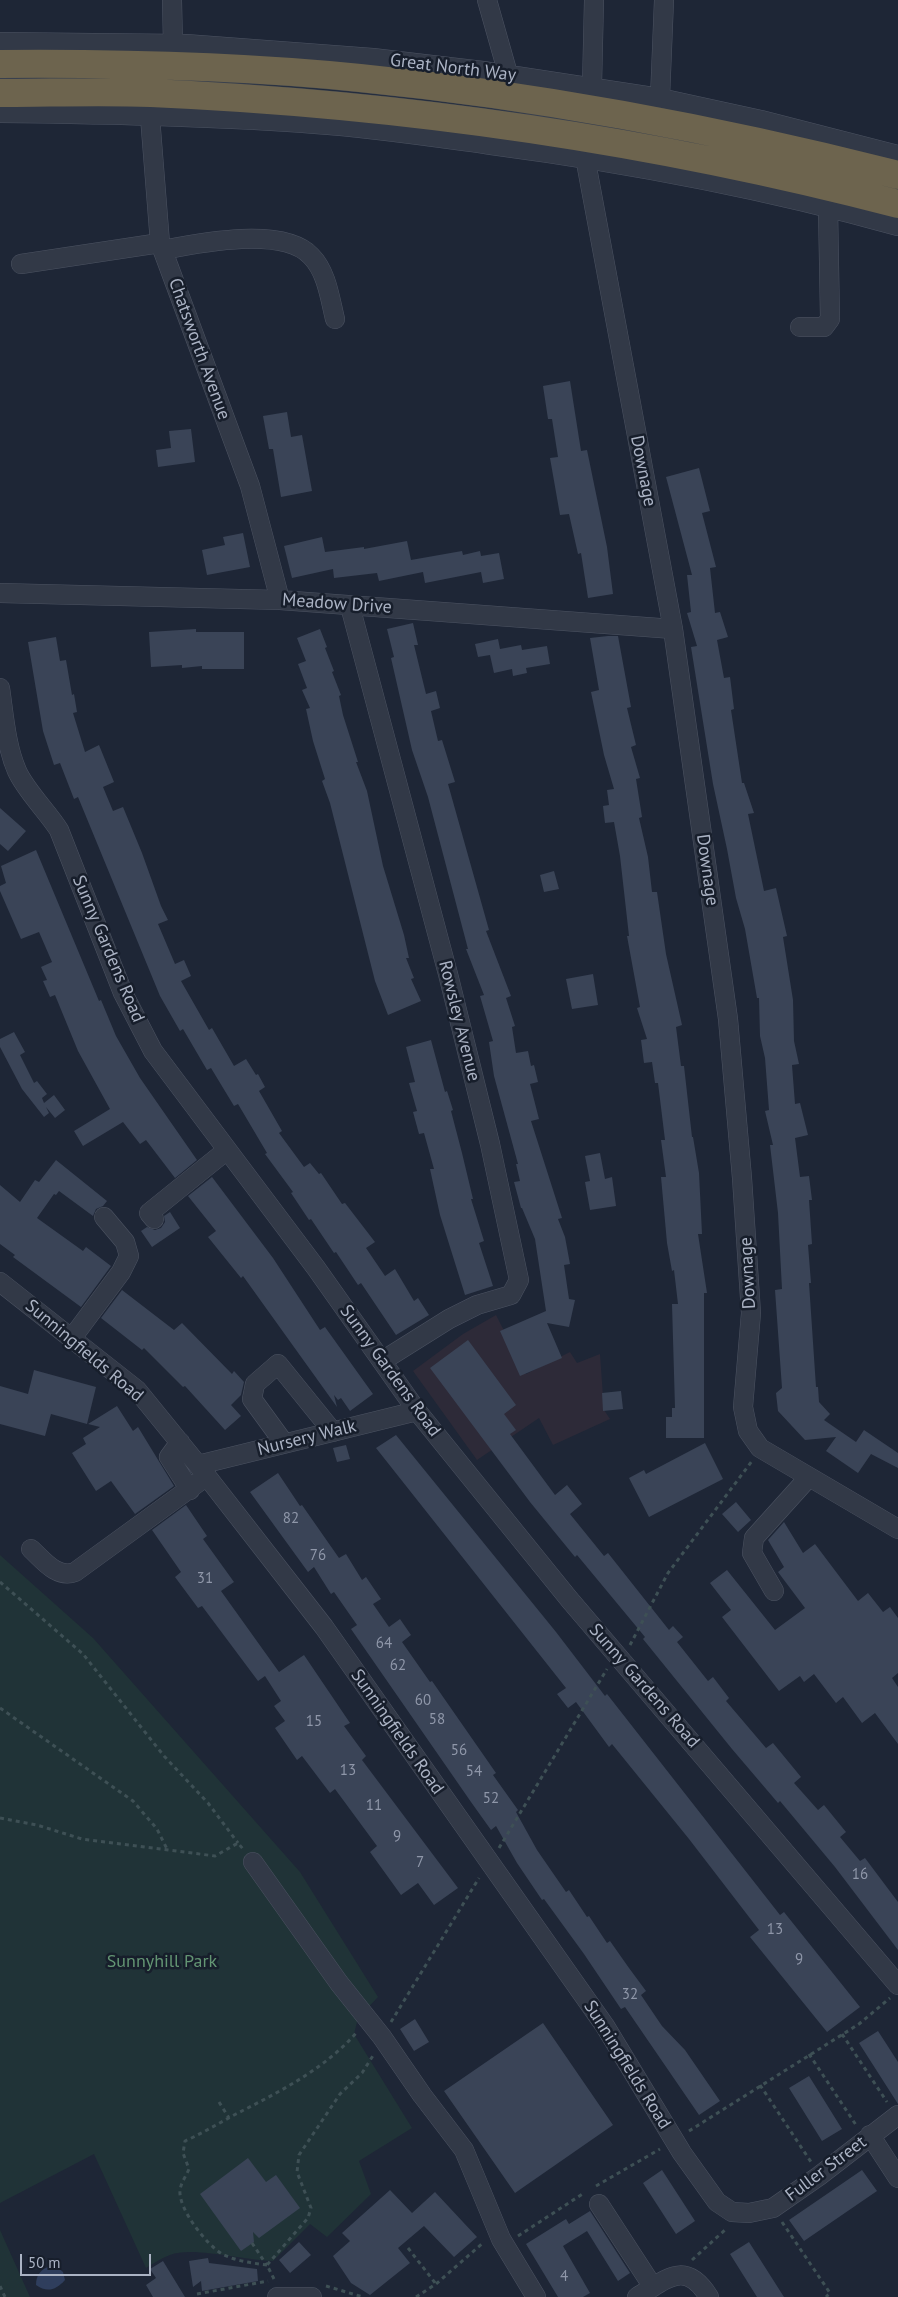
<!DOCTYPE html>
<html>
<head>
<meta charset="utf-8">
<style>
  body { margin:0 }
  #map { position:relative; width:898px; height:2297px; overflow:hidden; background:#1e2636; font-family:"PT Sans",sans-serif }
  canvas { display:block }
  .scale { position:absolute; left:20px; top:2254px; width:131px; height:22px; box-sizing:border-box; border:2px solid #abb3c4; border-top:0; padding-left:6px; font-size:15px; line-height:18px; white-space:nowrap; color:#abb3c4; -webkit-text-stroke:4px #171e2b; paint-order:stroke }
</style>
</head>
<body>
<div id="map">
<canvas width="898" height="2297"></canvas>
<div class="scale">50 m</div>
</div>
<script>
const context = document.querySelector('canvas').getContext('2d');
context.lineJoin = 'round';
function fillPath(path, color) {
  context.fillStyle = color;
  context.fill(path, 'evenodd');
}
function stroke(path, color, width, dash) {
  context.strokeStyle = color;
  context.lineWidth = width;
  context.lineCap = dash ? 'butt' : 'round';
  context.setLineDash(dash || []);
  context.stroke(path);
}
function drawText(font, color, halo, rows, align = 'center') {
  context.font = font + ' "PT Sans",sans-serif';
  context.lineWidth = 5;
  context.setLineDash([]);
  context.textBaseline = 'middle';
  context.strokeStyle = halo;
  context.fillStyle = color;
  for (const [text, x, y, turn = 0] of rows) {
    context.save();
    context.translate(x, y);
    context.rotate((+turn || 0) * Math.PI / 180);
    context.textAlign = isNaN(turn) ? turn : align;
    if (halo) context.strokeText(text, 0, 0);
    context.fillText(text, 0, 0);
    context.restore();
  }
}
fillPath(new Path2D(`
  M496 1315 526 1374 570 1352 577 1363 600 1354 604 1410 610 1419 553 1445 539 1418 477 1460 413 1371 463 1334Z`), '#2d2a38');
fillPath(new Path2D(`
  M0 1555 93 1638 300 1872 378 1997 358 2018 354 2034 412 2128 359 2161 371 2194 327 2237 310 2224 273 2261C246 2261 193 2246 170 2255 162 2258 154 2263 146 2268L94 2154 0 2203Z
  M0 2230 30 2297H0Z`), '#203337');
fillPath(new Path2D(`
  M48 2267H57L63 2272 65 2280C56 2290 47 2293 36 2285 36 2276 40 2270 48 2267Z`), '#2f3e5d');
fillPath(new Path2D(`
  M570 381 581 451 587 450 607 547 613 594 588 598 581 553 578 554 569 514 560 515 550 458 558 457 552 419H548L543 386Z
  M287 412 291 437 302 435 312 491 281 497 273 449H269L263 416Z
  M191 429 195 462 158 467 156 450 171 448 169 431Z
  M699 468 710 511 702 513 716 567 710 568 715 613 720 612 728 637 717 640 724 678 730 677 734 709 731 710 742 783H744L754 813 748 814 764 891 776 888 787 936 783 937 793 1000 794 1041 799 1064 792 1065 795 1104 800 1103 808 1135 795 1138 800 1177 809 1176 812 1200H809L812 1244 808 1245 811 1283H809L816 1387H818L819 1402 830 1414 824 1420 856 1442 864 1430 898 1453V1468L871 1454 858 1473 826 1451 836 1437 805 1440 778 1411 776 1393 782 1388 775 1290 782 1289 778 1213 770 1145H773L765 1111 769 1110 765 1058 760 1036 759 998H757L745 929 736 898 727 849 713 784 691 647 697 646 687 613 691 612 687 575H692L666 477Z
  M243 533 250 567 207 575 202 550 225 545 223 537Z
  M322 537 325 552 364 547V549L407 541 411 560 462 551 463 555 480 551 481 556 499 553 504 579 483 583 481 572 425 583 423 572 379 581 377 573 334 578 333 569 292 578 284 546Z
  M413 623 418 645H414L426 694 436 691 440 708 431 711 438 741 442 740 455 782 448 784 489 930 486 931 511 996 506 998 515 1026 512 1027 516 1053 528 1051 531 1066 534 1065 538 1082 530 1084 539 1119 531 1121 562 1218 558 1219 565 1237 570 1264 564 1265 569 1299 575 1300 569 1327 547 1323 562 1358 520 1376 500 1331 546 1311 535 1239 522 1208H521L514 1182 520 1181 516 1164H518L494 1076 489 1042 493 1041 480 996 484 995 466 949H468L428 797 412 750 391 658 394 657 387 629Z
  M196 629V632H244V669H202V666L182 668V665L151 667 149 632Z
  M320 629 327 647 325 648 334 671 332 672 341 695 339 696 343 715 358 762H356L367 791 383 866 404 935 409 958H406L414 978 411 979 421 1001 388 1015 375 981 330 803 322 781 325 779 313 741 306 709 310 708 302 690 307 688 298 664 306 661 297 638Z
  M608 636H618L631 707 627 708 636 745 631 747 640 778 636 779 642 817 639 818 648 857 652 892H657L666 954 682 1025 676 1027 681 1066H684L692 1137H693L699 1173 702 1234H698L707 1293H704V1438H666V1417H672V1408H675L672 1304H678L674 1270 672 1271 667 1243 661 1177H666L661 1140H665L658 1083H655L652 1062 644 1063 641 1040 647 1039 637 1008 640 1007 627 936H629L620 856 614 822 605 823 603 806 609 805 607 790 614 789 604 755 591 692 599 690 590 638Z
  M56 637 60 661 66 660 72 695 74 694 77 712 73 713 85 752 99 745 114 782 103 787 113 811 123 807 142 853 161 906 168 920 158 924 175 964 184 960 191 976 181 981 209 1030 212 1028 234 1066 246 1059 256 1075 258 1074 265 1087 259 1091 282 1131 279 1133 304 1167 310 1163 319 1174 321 1173 342 1204 345 1203 375 1242 366 1248 385 1276 395 1269 414 1301 418 1298 429 1315 396 1335 361 1283 358 1285 336 1252 334 1253 311 1219 309 1220 291 1193 293 1192 265 1154 267 1153 238 1104 234 1106 211 1068 207 1070 183 1029 180 1031 160 996 78 797 74 799 60 763 54 765 43 731 28 642Z
  M498 639 500 649 521 645 522 650 547 646 550 664 526 668 527 673 513 676 512 669 494 673 490 655 478 657 475 644Z
  M0 808 26 831 8 851 0 844Z
  M36 850 99 1001 101 1000 116 1036 140 1078 197 1160 175 1178 146 1140 140 1144 123 1122 83 1146 74 1131 110 1109 78 1051 55 995 50 997 43 981 47 980 41 967 52 962 39 932 21 939 0 891V886L6 883 1 866Z
  M554 871 559 889 544 892 540 875Z
  M593 974 598 1005 572 1009 566 979Z
  M14 1032 25 1052 20 1055 34 1083 37 1081 47 1094 42 1098 44 1103 54 1095 65 1110 55 1118 46 1107 49 1113 44 1117 22 1089 0 1047V1039Z
  M431 1040 445 1092 447 1091 453 1110 451 1111 462 1153 473 1199H471L484 1241 479 1243 493 1286 465 1295 440 1215 430 1169H434L424 1133 419 1134 413 1112 417 1111 409 1083 415 1082 406 1047Z
  M600 1153 605 1179 612 1177 616 1206 590 1210 585 1182 590 1181 585 1156Z
  M56 1160 107 1201 103 1206 96 1209 93 1216 59 1191 56 1195 54 1194 37 1218 83 1251 86 1247 111 1266 81 1307 13 1257 15 1255 0 1244V1185L20 1202 35 1180 39 1182Z
  M212 1177 273 1258 320 1330 325 1327 373 1394 350 1411 341 1398 338 1400 334 1395 337 1407 243 1276 241 1278 208 1237 216 1231 188 1196Z
  M170 1212 180 1228 152 1247 141 1231 147 1227 155 1230 161 1228 165 1222 164 1216Z
  M122 1290 174 1330 182 1323 232 1374 234 1371 244 1382 241 1395 231 1405 241 1416 225 1430 185 1386 183 1387 144 1348 142 1350 101 1318Z
  M468 1340 516 1405 504 1414 516 1430 510 1434 555 1495 567 1485 582 1504 570 1514 604 1556 608 1553 669 1630 673 1626 683 1637 677 1642 708 1681 713 1677 729 1698 726 1701 766 1748 773 1743 801 1777 794 1783 818 1810 824 1805 846 1832 840 1837 860 1861 865 1858 898 1902V1950L835 1867 780 1801 778 1803 732 1749 643 1639 645 1637 577 1555 575 1557 530 1502 430 1368Z
  M34 1370 96 1387 87 1424 51 1414 45 1436 0 1424V1386L28 1394Z
  M621 1391 623 1409 603 1411 602 1393Z
  M117 1406 133 1431 138 1427 174 1486 135 1514 111 1481 96 1491 72 1453 86 1444 83 1438 100 1427 88 1424Z
  M396 1435 556 1632 605 1696 607 1694 780 1915 784 1912 860 2007 827 2032 750 1937 759 1930 689 1839 612 1744 609 1747 576 1702 568 1708 557 1694 566 1688 376 1448Z
  M705 1443 723 1479 649 1517 629 1478 644 1470 646 1474Z
  M346 1445 350 1459 337 1462 333 1448Z
  M278 1473 300 1506 302 1505 339 1558 346 1554 362 1580 366 1577 381 1599 373 1604 389 1627 400 1619 411 1635 402 1642 430 1682 432 1681 496 1773 493 1775 518 1810 516 1812 537 1850 566 1892 569 1890 587 1917 589 1916 607 1943 610 1941 629 1968 646 1991 641 1995 662 2026 685 2050 720 2101 699 2115 625 2007 621 2009 584 1954 544 1899 542 1900 517 1863 496 1826 491 1830 471 1802 351 1629 357 1625 334 1592 331 1594 314 1567 308 1572 250 1492Z
  M736 1502 751 1520 738 1532 722 1514Z
  M186 1505 207 1536 203 1539 234 1582 221 1591 279 1672 304 1655 350 1723 344 1726 366 1756 362 1760 458 1888 434 1905 418 1883 401 1895 370 1852 377 1846 335 1789 330 1793 302 1756 297 1760 275 1728 285 1721 274 1706 281 1701 265 1676 258 1681 202 1606 198 1608 175 1577 181 1572 152 1530Z
  M784 1522 803 1553 815 1544 858 1601 868 1593 883 1612 890 1607 898 1618V1673L892 1678 898 1687V1744L875 1713 862 1723 843 1697 836 1703 814 1674 804 1682 800 1676 779 1691 722 1617 731 1610 710 1583 727 1570 775 1630 805 1608 778 1572 784 1567 768 1540Z
  M415 2019 429 2042 414 2051 400 2029Z
  M543 2023 613 2125 515 2193 444 2091Z
  M878 2031 898 2062V2104L859 2043Z
  M809 2076 842 2129 822 2141 789 2088Z
  M248 2158 266 2182 276 2175 300 2208 259 2238 253 2232 254 2242 241 2251 200 2194Z
  M662 2170 695 2221 676 2234 643 2183Z
  M862 2170 877 2191 804 2241 789 2220Z
  M390 2190 412 2213 435 2192 477 2237 454 2257 424 2226 398 2248 410 2263 370 2295 351 2283 333 2256 350 2241 342 2233Z
  M590 2211 630 2273 618 2281 587 2231 563 2246 590 2293 583 2297H558L526 2244 566 2219 569 2224Z
  M299 2242 311 2255 290 2273 279 2260Z
  M749 2242 784 2297H757L730 2254Z
  M208 2258 209 2263 257 2269 258 2281 202 2291 201 2281 193 2287 189 2261Z
  M163 2261 185 2297H153L146 2285 156 2278 150 2269Z`), '#3a4457');
const minor = new Path2D(`
  M172 0 173 44
  M487 0 508 74
  M0 42 186 44 373 58 483 71 660 98 761 120 898 155
  M592 86 594 0
  M660 98 664 0
  M149 104 160 243 250 486 280 600
  M0 113C105 114 210 116 315 124 374 128 433 137 491 145 628 163 765 189 898 226
  M584 137 585 157 673 629 728 1019 742 1178 751 1313 743 1407 748 1431 760 1448 898 1529
  M163 250C199 243 283 226 311 256 327 272 330 299 335 319
  M21 264 160 243
  M800 327H824L830 319 828 207
  M0 593 280 600 673 629
  M350 606 448 974 490 1144 519 1280 511 1295 477 1305 449 1319 382 1361
  M0 688C4 715 6 746 17 771 26 791 47 811 59 830L123 993 153 1051 316 1268 417 1411 569 1599 898 1985
  M154 1219 149 1213 227 1150
  M0 1282 137 1390 198 1465 324 1627 605 2026 682 2153 717 2202 732 2212 749 2213 773 2208 819 2176 898 2115
  M72 1338 121 1272 129 1256 125 1242 104 1217
  M180 1442 169 1457 190 1490
  M284 1443 252 1399 255 1384 278 1364 333 1432
  M198 1465 417 1411
  M31 1549C43 1560 57 1579 75 1572L207 1476
  M774 1591 752 1553 754 1538 809 1477
  M253 1862 339 1983 382 2037 422 2095 464 2150 501 2239 536 2297
  M870 2135 898 2178
  M599 2204 653 2287
  M277 2297H312
  M637 2297C667 2279 685 2259 709 2297`);
const highway = new Path2D(`
  M0 64C120 63 241 66 360 78 542 96 721 130 898 175
  M0 93C50 93 101 91 151 93 403 104 653 140 898 204`);
stroke(minor, '#4c5362', 20);
stroke(highway, '#39404e', 29);
stroke(new Path2D(`
  M0 1582 83 1654 164 1756 208 1803 238 1843
  M630 1645 668 1573 752 1461
  M0 1708 133 1801 157 1829 168 1851
  M0 1818 37 1825 82 1839 215 1856 238 1843 243 1849
  M499 1848 607 1669
  M391 2022 479 1878
  M842 2034 887 2102
  M809 2054 856 2125
  M760 2085 811 2162
  M219 2102 229 2118
  M689 2131 859 2024 890 1998
  M596 2186 660 2149
  M782 2222 830 2293 826 2297
  M518 2236 584 2193
  M252 2243 266 2264
  M408 2248 436 2284
  M692 2260 726 2229
  M267 2265C251 2263 236 2261 222 2254 207 2245 178 2209 180 2190 181 2183 186 2176 189 2169L183 2153 185 2141C203 2133 219 2123 236 2114 279 2092 325 2069 357 2032
  M274 2279 267 2265 308 2218 311 2208 297 2172 299 2155 340 2094 362 2073 374 2054
  M0 2286 5 2297
  M326 2286 363 2297
  M197 2294 268 2281
  M416 2297 436 2284 484 2242`), '#3e5055', 3, [4, 4]);
stroke(minor, '#323947', 19);
stroke(highway, '#6d644e', 28);
drawText('15px', '#8f97a9', null, [
  ["82",291,1519],
  ["76",318,1556],
  ["31",205,1579],
  ["64",384,1644],
  ["62",398,1666],
  ["60",423,1701],
  ["58",437,1720],
  ["15",314,1722],
  ["56",459,1751],
  ["13",348,1771],
  ["54",474,1772],
  ["52",491,1799],
  ["11",374,1806],
  ["9",397,1837],
  ["7",420,1863],
  ["16",860,1875],
  ["13",775,1930],
  ["9",799,1960],
  ["32",630,1995],
  ["4",564,2277]
]);
drawText('18px', '#abb3c4', '#171e2b', [
  ["Great North Way",453,68,7],
  ["Chatsworth Avenue",199,349,70],
  ["Downage",643,471,79],
  ["Meadow Drive",337,604,4],
  ["Downage",707,870,82],
  ["Sunny Gardens Road",108,949,67],
  ["Rowsley Avenue",459,1021,76],
  ["Downage",748,1273,-93],
  ["Sunningfields Road",84,1351,40],
  ["Sunny Gardens Road",390,1371,54],
  ["Nursery Walk",307,1438,-14],
  ["Sunny Gardens Road",644,1686,49],
  ["Sunningfields Road",397,1732,55],
  ["Sunningfields Road",627,2065,58],
  ["Fuller Street",826,2169,-37]
]);
drawText('18px', '#639573', '#171e2b', [
  ["Sunnyhill Park",162,1962]
]);
</script>
</body>
</html>
